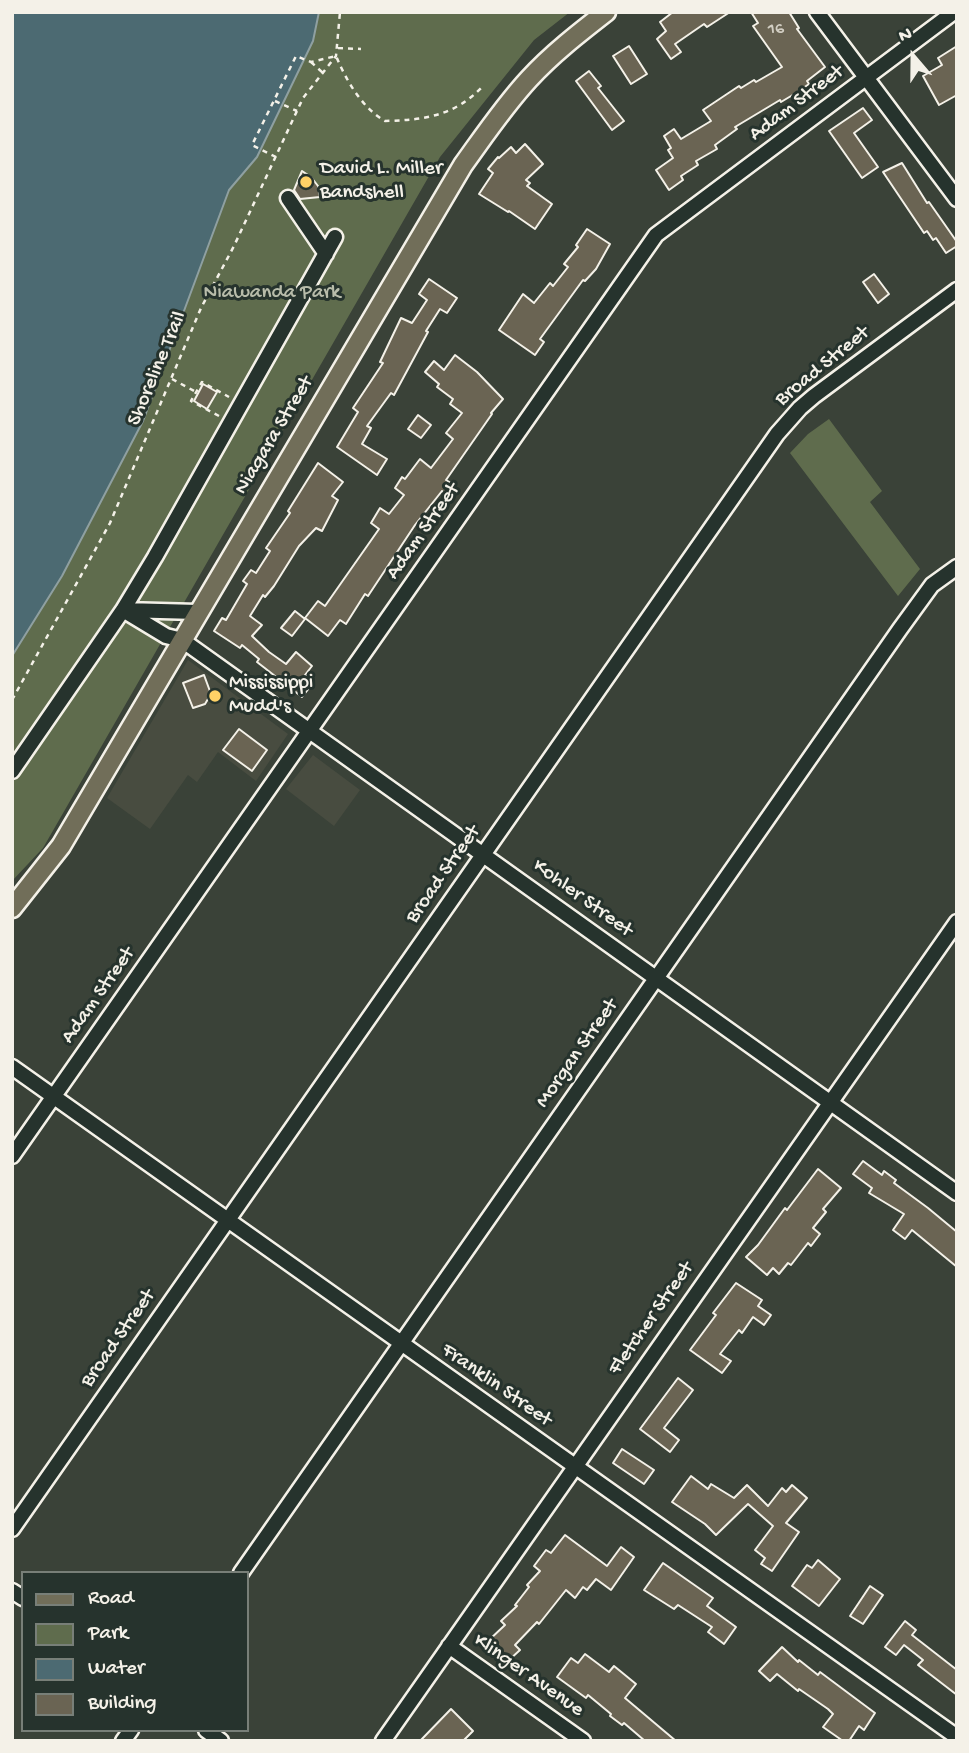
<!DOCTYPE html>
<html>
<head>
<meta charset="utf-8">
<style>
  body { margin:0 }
  #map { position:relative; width:969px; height:1753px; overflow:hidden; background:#3a4238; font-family:"Gochi Hand",sans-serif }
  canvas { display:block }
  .frame { position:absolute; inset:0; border:14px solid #f4f1e8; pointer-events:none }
  .legend { position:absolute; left:21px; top:1571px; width:228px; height:161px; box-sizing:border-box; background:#26332d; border:2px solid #787f78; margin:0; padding:9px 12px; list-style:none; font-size:21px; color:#f4f1e8 }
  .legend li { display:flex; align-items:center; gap:14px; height:35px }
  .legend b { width:35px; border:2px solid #787f78 }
  .north { position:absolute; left:878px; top:21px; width:70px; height:70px; -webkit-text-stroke:5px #26332d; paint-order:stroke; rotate:340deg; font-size:19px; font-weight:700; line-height:28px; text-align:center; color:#f4f1e8 }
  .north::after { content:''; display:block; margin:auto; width:24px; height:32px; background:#f4f1e8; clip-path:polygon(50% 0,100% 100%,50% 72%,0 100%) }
</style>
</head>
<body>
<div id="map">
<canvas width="969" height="1753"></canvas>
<div class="frame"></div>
<ul class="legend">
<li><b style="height:9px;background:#716e59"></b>Road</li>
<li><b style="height:19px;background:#5f6c4d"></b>Park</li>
<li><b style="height:19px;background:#4c6a72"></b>Water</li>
<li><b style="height:19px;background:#6a6453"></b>Building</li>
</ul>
<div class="north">N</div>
</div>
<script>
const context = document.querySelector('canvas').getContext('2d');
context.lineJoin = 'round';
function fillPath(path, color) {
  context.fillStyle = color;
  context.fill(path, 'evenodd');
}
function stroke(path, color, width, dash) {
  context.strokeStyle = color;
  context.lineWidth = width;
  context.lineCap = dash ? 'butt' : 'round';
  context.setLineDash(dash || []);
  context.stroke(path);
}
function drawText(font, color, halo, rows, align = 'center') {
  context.font = font + ' "Gochi Hand",sans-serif';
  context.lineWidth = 6;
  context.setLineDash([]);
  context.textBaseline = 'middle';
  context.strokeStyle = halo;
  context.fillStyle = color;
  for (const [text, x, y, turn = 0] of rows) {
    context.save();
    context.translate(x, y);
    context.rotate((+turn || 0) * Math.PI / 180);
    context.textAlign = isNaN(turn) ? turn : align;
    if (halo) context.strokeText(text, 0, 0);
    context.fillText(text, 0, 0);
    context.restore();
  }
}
fillPath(new Path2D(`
  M188 660 288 734 256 781 218 752 197 782 188 775 150 829 107 798Z
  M313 755 360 790 334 826 286 789Z`), '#484c40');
fillPath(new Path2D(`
  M319 12H570L534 40 440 157 43 848 12 881V656L62 576 143 421 229 190 257 157 313 41Z
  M829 419 882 491 870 502 920 569 898 596 790 453 808 434Z`), '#5f6c4d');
const water = new Path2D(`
  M12 12H319L313 41 257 157 229 190 143 421 62 576 12 656Z`);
fillPath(water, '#4c6a72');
stroke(water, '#8fa0a1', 2);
const building = new Path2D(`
  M673 12H730L707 27 704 24 675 44 681 52 671 59 657 39 666 31 660 22Z
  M751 12H789L799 28 797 29 825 67 807 81 809 84 796 93 781 102 780 100 735 127 737 129 715 145 717 149 696 161 698 165 681 176 683 180 669 190 656 170 673 158 668 150 671 148 664 136 674 129 681 139 711 121 703 110 739 86 741 88 754 80 756 82 782 67 753 26 758 23Z
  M629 46 647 74 631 84 613 56Z
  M957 46V95L939 105 923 76 942 65 938 58Z
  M589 71 601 86 598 88 624 121 612 130 576 81Z
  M863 108 872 120 854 133 878 167 862 178 829 131Z
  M525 144 543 164 526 180 530 183 527 186 552 204 535 229 509 211 508 212 479 194 493 173 488 169 498 157 499 158 511 147 516 153Z
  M902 163 927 203 929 202 957 242V246L946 253 936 238 933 240 927 231 924 233 883 172Z
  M302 171 311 177 318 186 320 197 300 199 294 190Z
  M587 229 610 244 596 269 585 281 583 280 540 339 544 342 535 355 499 330 523 294 534 303 550 283 553 286 568 267 564 264 578 247 576 245Z
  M874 274 889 294 878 303 863 282Z
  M429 279 457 298 447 313 440 309 426 331 428 332 394 395 391 393 367 426 371 428 362 444 387 459 377 475 337 447 358 412 353 408 383 363 380 362 401 318 412 323 427 300 419 294Z
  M455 355 477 372 503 399 491 413 492 414 446 480 451 483 444 493 442 491 415 525 368 596 365 594 346 624 340 620 328 636 305 618 318 601 325 606 379 529 371 523 380 508 389 514 404 495 395 488 402 477 405 479 420 459 431 468 453 439 446 433 462 413 450 404 453 399 437 387 439 384 425 372 434 361 444 370Z
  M203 384 217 392 207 409 194 401Z
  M418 415 431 425 421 438 408 429Z
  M318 463 343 482 332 496 338 500 322 531 316 528 299 546 274 586 265 597 263 595 250 616 262 625 252 636 269 652 286 664 296 652 312 666 305 675 314 682 302 697 257 662 259 659 242 645 240 648 214 631 222 618 226 620 247 584 243 581 251 570 256 573 270 551 266 548 290 513 288 511Z
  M295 611 305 619 292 636 281 628Z
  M204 675 211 694 205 704 193 708 183 683Z
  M239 729 267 750 252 771 223 750Z
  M863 1161 882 1175 884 1171 896 1180 894 1183 928 1208 957 1232V1267L912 1230 905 1239 893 1230 904 1214 869 1193 872 1188 853 1174Z
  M818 1169 841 1188 823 1209 826 1212 813 1228 820 1234 811 1246 808 1243 791 1265 788 1263 779 1274 773 1268 767 1275 746 1257 758 1245 785 1208 787 1210Z
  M736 1283 762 1300 758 1306 771 1315 764 1325 753 1317 742 1333 739 1330 720 1354 731 1361 722 1373 690 1350 716 1315 713 1313Z
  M678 1378 693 1390 664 1428 679 1440 670 1452 640 1429Z
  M622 1449 654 1470 644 1484 613 1463Z
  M691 1476 708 1489 711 1484 734 1498 747 1485 768 1506 782 1488 786 1492 792 1485 807 1498 786 1523 799 1532 772 1571 761 1564 765 1558 755 1550 773 1526 748 1504 716 1535 705 1524 672 1502Z
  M565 1535 607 1566 621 1547 634 1557 611 1590 596 1579 587 1590 583 1587 575 1598 566 1590 539 1624 537 1622 515 1645 520 1650 508 1661 488 1641 505 1625 501 1621 517 1606 515 1605 529 1587 527 1585 540 1571 534 1566 546 1550 551 1553Z
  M818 1560 840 1579 819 1606 792 1586 807 1565 812 1568Z
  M663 1563 713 1598 707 1606 736 1627 724 1644 708 1632 712 1627 678 1605 674 1609 644 1590Z
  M870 1586 883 1595 863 1624 850 1616Z
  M905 1621 916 1630 912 1635 957 1670V1695L918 1665 923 1660 904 1645 896 1655 885 1647Z
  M782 1647 798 1662 799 1660 818 1675 820 1672 875 1713 864 1730 859 1726 849 1741H843L823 1727 833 1714 828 1709 799 1689 798 1691 777 1674 770 1681 759 1671Z
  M585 1654 609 1672 614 1666 636 1684 625 1698 676 1741H645L624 1723 622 1725 610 1716 611 1714 588 1695 586 1698 557 1677 571 1658 578 1663Z
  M451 1709 473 1731 463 1741H420Z`);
fillPath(building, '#6a6453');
stroke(building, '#f4f1e8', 2);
const minor = new Path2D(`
  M817 12 957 199
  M288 198 326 254
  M123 610 166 636 182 640 957 1193
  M124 610 197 612
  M12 771 123 610 155 557 335 237
  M12 1067 957 1737
  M12 1156 656 235 954 12
  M12 1529 777 434 800 408 814 396 957 290
  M241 1573 900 629 932 585 957 567
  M12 1591 23 1598
  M449 1646 583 1741
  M206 1730 221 1741
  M123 1741 131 1730
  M383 1741 957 922`);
const major = new Path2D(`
  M12 908 61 846 463 165C484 136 504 106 529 79 552 54 579 33 606 12`);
stroke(minor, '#f4f1e8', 19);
stroke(major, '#f4f1e8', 23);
stroke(new Path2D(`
  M338 48 361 49
  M311 62 323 73
  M275 101 297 111
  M276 157 252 145 296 56 311 62 336 56C346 80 362 108 385 121 424 120 455 116 483 86
  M172 379 196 392
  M219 416 191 401 202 382 229 397
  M12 700 110 523 201 308 234 246 303 98 336 56 340 12`), '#f4f1e8', 2.5, [5, 5]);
stroke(minor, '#26332d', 14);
stroke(major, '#716e59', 18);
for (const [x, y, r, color] of [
  [306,182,7,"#ffd166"],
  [215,696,7,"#ffd166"]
]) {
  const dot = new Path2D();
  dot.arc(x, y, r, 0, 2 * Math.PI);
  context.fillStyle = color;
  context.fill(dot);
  stroke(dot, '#26332d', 2.5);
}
drawText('18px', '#d2cec3', null, [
  ["16",776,30]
]);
drawText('21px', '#f4f1e8', '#26332d', [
  ["Adam Street",797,104,-37],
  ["Broad Street",823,367,-39],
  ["Shoreline Trail",158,369,-67],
  ["Niagara Street",275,436,-59],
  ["Adam Street",424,532,-55],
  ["Broad Street",444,875,-55],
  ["Kohler Street",582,899,36],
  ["Adam Street",99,996,-55],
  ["Morgan Street",578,1054,-55],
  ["Fletcher Street",652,1319,-55],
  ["Broad Street",119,1339,-55],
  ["Franklin Street",496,1386,35],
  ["Klinger Avenue",528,1676,35]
]);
drawText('21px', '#f4f1e8', '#26332d', [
  ["David L. Miller",320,170],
  ["Bandshell",320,194],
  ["Mississippi",229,684],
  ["Mudd's",229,708]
], 'left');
drawText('21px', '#b8bcaa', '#26332d', [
  ["Niawanda Park",272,294]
]);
</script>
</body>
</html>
